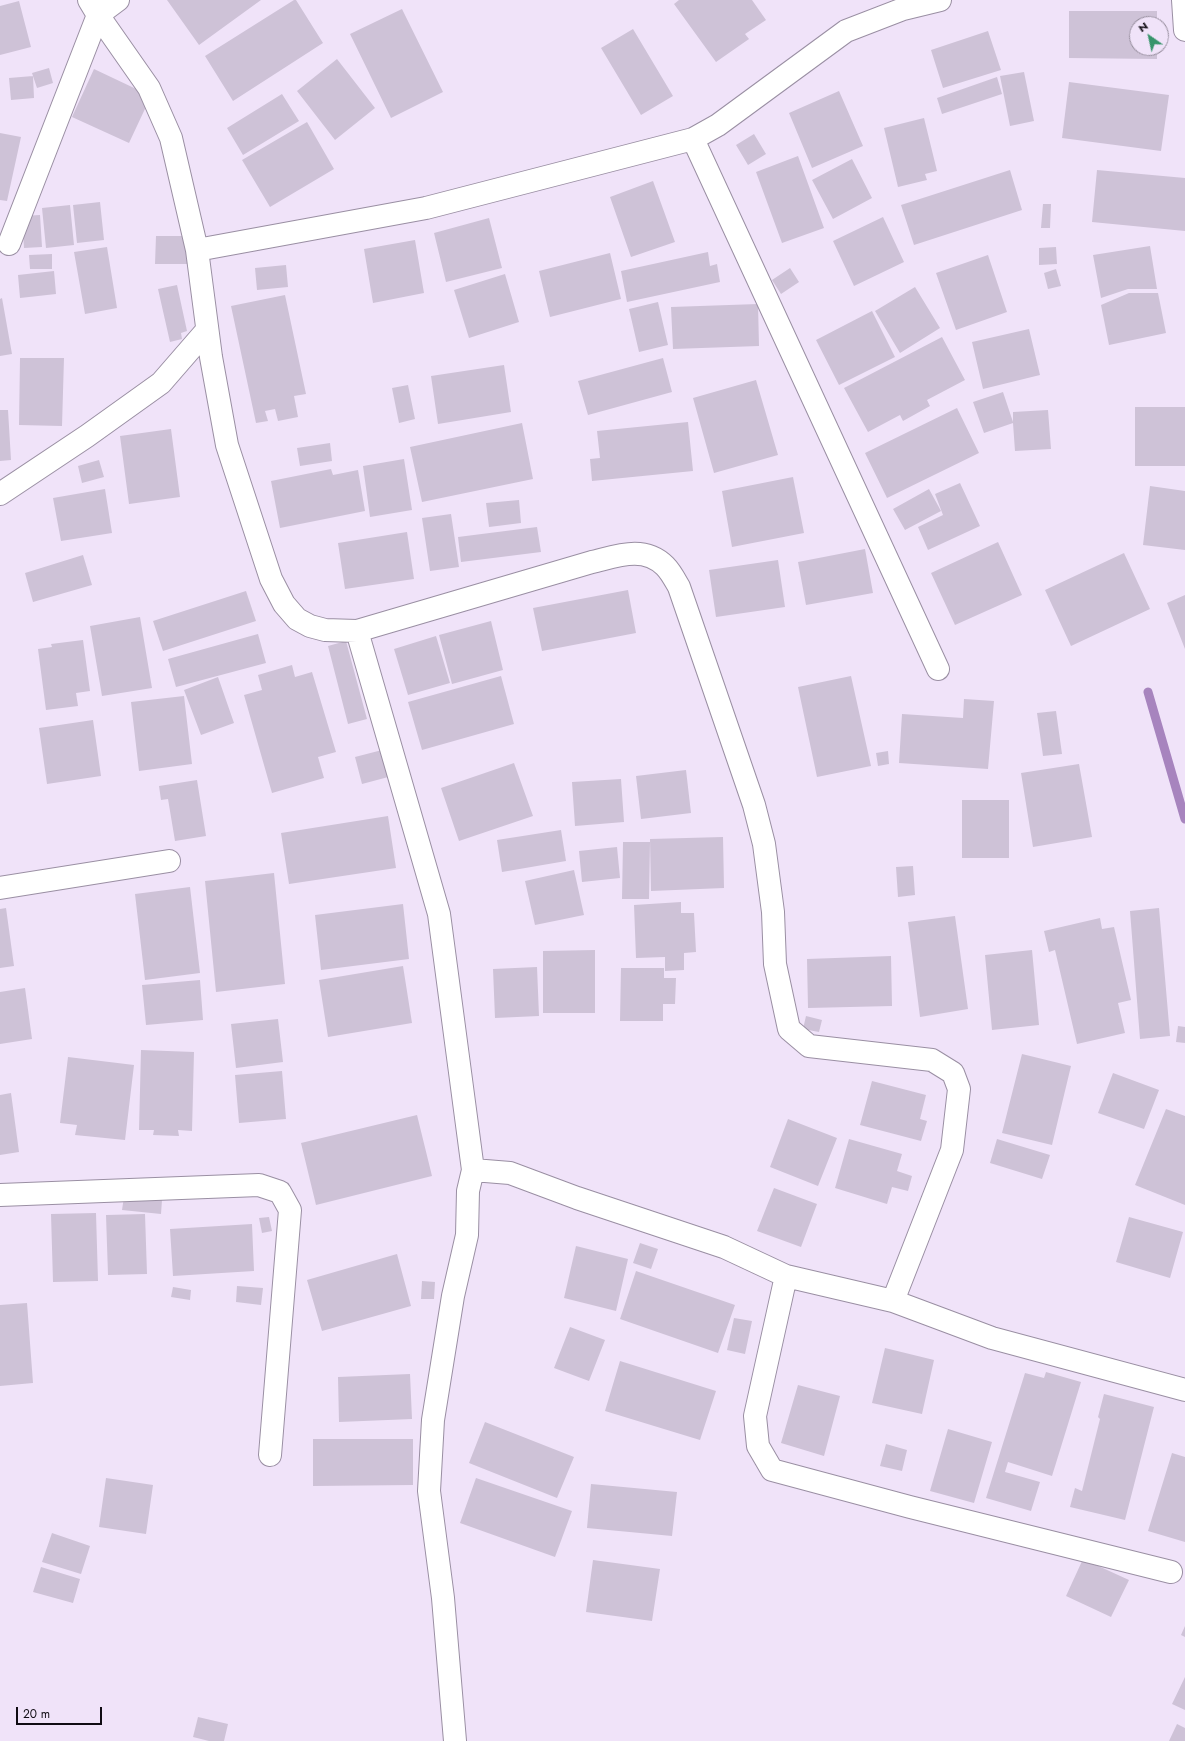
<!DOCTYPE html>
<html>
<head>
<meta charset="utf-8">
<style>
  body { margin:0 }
  #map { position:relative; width:1185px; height:1741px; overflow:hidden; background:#f0e3f9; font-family:Jost,sans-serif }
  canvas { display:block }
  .north { position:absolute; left:1129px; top:16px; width:40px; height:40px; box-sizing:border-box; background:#f0e3f9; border:1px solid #968d9d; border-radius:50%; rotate:326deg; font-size:11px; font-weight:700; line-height:16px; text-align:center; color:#100c13 }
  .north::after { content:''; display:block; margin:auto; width:14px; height:18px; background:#37946b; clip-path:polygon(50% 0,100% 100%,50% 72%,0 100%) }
  .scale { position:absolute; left:16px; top:1707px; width:86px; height:18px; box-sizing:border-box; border:2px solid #100c13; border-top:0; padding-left:5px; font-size:12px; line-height:14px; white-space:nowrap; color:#100c13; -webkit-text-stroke:3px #f0e3f9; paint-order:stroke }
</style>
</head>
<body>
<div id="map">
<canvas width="1185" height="1741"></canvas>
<div class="north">N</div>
<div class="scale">20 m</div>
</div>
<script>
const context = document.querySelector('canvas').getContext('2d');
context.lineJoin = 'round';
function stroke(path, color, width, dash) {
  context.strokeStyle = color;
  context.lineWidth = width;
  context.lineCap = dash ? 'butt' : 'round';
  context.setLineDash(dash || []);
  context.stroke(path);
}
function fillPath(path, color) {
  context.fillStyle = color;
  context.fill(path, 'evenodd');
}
stroke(new Path2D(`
  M1148 692 1185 819`), '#a784be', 9);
fillPath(new Path2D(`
  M167 0H261L199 45Z
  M294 0H296L323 43 233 101 205 56Z
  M679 0H752L766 20 745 34 749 39 716 62 674 4Z
  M19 1 31 47 0 55V6Z
  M402 9 443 92 391 118 350 34Z
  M1069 11H1157V24H1137V48H1157V59L1069 58Z
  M633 29 673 96 641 115 601 48Z
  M988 31 1001 70 943 88 931 50Z
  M337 59 375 108 335 140 297 91Z
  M49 68 53 83 37 88 32 73Z
  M94 69 151 96 129 143 72 117Z
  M1024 72 1034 121 1010 126 1000 76Z
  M33 76 34 98 11 100 9 78Z
  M997 77 1002 94 942 114 937 98Z
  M1069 82 1169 95 1161 151 1062 138Z
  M839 91 863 146 812 168 789 113Z
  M282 94 299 121 243 155 227 128Z
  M924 118 937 171 925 174 927 180 898 187 884 128Z
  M307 122 334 169 270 207 242 160Z
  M0 133 21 137 7 201 0 200Z
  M754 134 766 154 748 165 736 145Z
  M798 156 824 228 782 243 756 172Z
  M852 159 872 198 833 219 812 180Z
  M1010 170 1022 210 914 245 901 205Z
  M1097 170 1185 178V231L1092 222Z
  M653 181 675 242 631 257 610 197Z
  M100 202 104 240 77 243 73 205Z
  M1043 204H1051L1050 228H1041Z
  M70 205 74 245 46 248 42 208Z
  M40 215 42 247 24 248 22 216Z
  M883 217 904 262 854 286 833 241Z
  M489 218 502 268 446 282 434 233Z
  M156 236H190L189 264H155Z
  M415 240 424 293 373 303 364 249Z
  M1150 246 1157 289H1128L1101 298 1093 255Z
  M107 247 117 308 85 314 74 252Z
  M1056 247 1057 264 1039 265V248Z
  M708 252 710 266 717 264 720 282 627 302 621 271Z
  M610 253 621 299 550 317 539 271Z
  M52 254V269H30L29 255Z
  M988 255 1007 312 956 330 936 273Z
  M286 265 288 287 257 290 255 268Z
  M790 268 799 282 781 294 772 280Z
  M1056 269 1061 286 1048 289 1044 273Z
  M54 271 56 294 20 298 18 275Z
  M505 274 519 322 469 338 454 290Z
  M177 285 187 331 181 333 182 339 170 342 158 289Z
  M915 287 940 328 900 353 875 311Z
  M1129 293H1158L1166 333 1109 345 1101 305Z
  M285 295 306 394 294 396 298 417 278 421 275 409 265 411 268 421 256 423 231 306Z
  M2 298 12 354 0 356V299Z
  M658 302 668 345 639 352 629 309Z
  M758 304 759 346 673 349 671 307Z
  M872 311 895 357 839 385 816 340Z
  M1029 329 1040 375 983 389 972 342Z
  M942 337 965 380 927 400 930 406 903 421 900 415 868 432 844 388Z
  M20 358H64L62 426 19 425Z
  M663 358 672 392 588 415 578 381Z
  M504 365 511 412 438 424 431 376Z
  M756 380 778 455 714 473 693 398Z
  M408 385 415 419 399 423 392 388Z
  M1003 392 1013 422V412L1048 410 1051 449 1015 451 1013 423 984 433 973 402Z
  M1135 407H1185V466H1135Z
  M957 408 979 453 887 498 865 453Z
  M0 410H8L11 460 0 461Z
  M688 422 693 471 592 481 590 459 600 458 597 431Z
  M522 423 533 479 422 502 410 447Z
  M171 429 180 497 129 504 120 436Z
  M330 443 332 461 300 466 297 448Z
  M404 459 412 510 370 517 363 466Z
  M99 460 104 477 82 483 78 466Z
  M331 469 333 475 358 470 365 511 280 528 271 481Z
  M793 477 804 533 732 547 722 491Z
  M960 483 980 526 928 550 918 527 943 515 935 494Z
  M1150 486 1185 491V550L1143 545Z
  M105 489 112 533 61 541 53 498Z
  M929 489 941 511 905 530 893 509Z
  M519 500 521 523 489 527 486 503Z
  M451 514 459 567 430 571 422 518Z
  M537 527 541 552 461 562 458 537Z
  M407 532 414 579 345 589 338 543Z
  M998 542 1022 595 955 625 931 573Z
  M865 549 873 593 806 605 798 562Z
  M1124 553 1150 609 1071 646 1045 590Z
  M83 555 92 585 33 602 25 573Z
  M778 560 785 607 716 617 709 570Z
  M628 590 636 633 542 651 533 608Z
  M246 591 256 621 163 651 153 621Z
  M1185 595V649L1167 603Z
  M140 617 152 688 102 696 90 626Z
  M491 621 503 670 452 684 439 635Z
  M258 634 266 663 176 687 168 659Z
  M436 636 450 683 408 695 394 649Z
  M83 640 90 691 76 693 78 706 46 710 38 649 52 647 51 644Z
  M346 641 367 719 348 724 328 646Z
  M292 665 295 677 312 672 336 752 318 757 324 778 272 793 244 695 262 690 258 675Z
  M501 676 514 724 422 750 408 702Z
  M851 676 871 766 817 777 798 687Z
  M218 677 234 723 201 735 184 690Z
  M184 696 192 764 139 771 131 702Z
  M964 699 994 701 988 769 899 763 902 714 963 718Z
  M1056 711 1062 754 1043 756 1037 713Z
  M93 720 101 776 47 784 39 728Z
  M386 749 392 776 362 784 355 757Z
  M888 751 889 764 878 766 876 753Z
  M514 763 533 816 459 841 441 788Z
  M1079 764 1092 837 1033 847 1021 773Z
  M686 770 691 813 641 819 636 776Z
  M621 779 624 822 575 826 572 782Z
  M197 780 206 836 175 841 168 799 161 800 159 786Z
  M962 800H1009V858H962Z
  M388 816 396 868 289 884 281 833Z
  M561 830 566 861 502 872 497 840Z
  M723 837 724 888 651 891 650 839Z
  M623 842H650L649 899H622Z
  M617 847 620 878 582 882 579 851Z
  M913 866 915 895 898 897 896 867Z
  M574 870 584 915 535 925 525 881Z
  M274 873 285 984 216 992 205 881Z
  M190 887 200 973 145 980 135 894Z
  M681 902V913H694L696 952 684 953V970L665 971V957L636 958 634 905Z
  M403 904 409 959 321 970 315 915Z
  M6 908 14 966 0 968V909Z
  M1159 908 1170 1036 1140 1039 1130 911Z
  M955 916 968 1009 920 1017 908 922Z
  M1100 918 1102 929 1114 927 1131 1000 1118 1003 1125 1033 1077 1044 1055 950 1049 952 1044 931Z
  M595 950V1013H543V951Z
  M1032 950 1039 1025 992 1030 985 955Z
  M891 956 892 1006 808 1008 807 959Z
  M403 966 412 1023 328 1037 319 980Z
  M537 967 539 1016 495 1018 493 969Z
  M621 968H664V978H676L675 1004H663V1021H620Z
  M200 980 203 1020 146 1025 142 985Z
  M25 988 32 1039 0 1044V992Z
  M806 1016 822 1020 819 1032 803 1029Z
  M278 1019 283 1062 236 1068 231 1024Z
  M1178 1026 1185 1027V1043L1176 1042Z
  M141 1050 194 1052 192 1131 178 1130 179 1136 153 1135 154 1130H139Z
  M1022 1054 1071 1066 1052 1145 1002 1133Z
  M68 1057 134 1065 125 1140 75 1135 77 1125 60 1123Z
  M282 1071 286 1119 239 1123 235 1075Z
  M1113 1073 1159 1090 1144 1129 1098 1113Z
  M872 1081 926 1095 920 1119 927 1121 921 1141 860 1125Z
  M11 1093 19 1152 0 1155V1095Z
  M1166 1109 1185 1116V1205L1135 1185Z
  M417 1115 432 1176 316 1205 301 1143Z
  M788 1119 837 1138 818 1186 770 1167Z
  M849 1139 902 1154 897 1171 912 1176 908 1191 892 1187 887 1204 835 1188Z
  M997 1139 1050 1155 1042 1179 990 1163Z
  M774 1188 817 1204 801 1247 757 1231Z
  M124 1197 162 1200 161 1214 122 1210Z
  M96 1213 98 1281 53 1282 51 1214Z
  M145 1214 147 1274 108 1275 106 1215Z
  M269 1217 272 1231 262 1233 259 1218Z
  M1129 1217 1183 1232 1170 1278 1116 1262Z
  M252 1224 254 1271 173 1276 170 1229Z
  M640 1243 658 1249 651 1269 633 1263Z
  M576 1246 628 1259 616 1311 564 1298Z
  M397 1254 411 1306 322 1331 307 1280Z
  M636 1271 735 1305 718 1353 620 1319Z
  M422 1281 435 1282 434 1299H421Z
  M237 1286 263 1288 261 1305 236 1302Z
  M173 1287 191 1290 190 1300 171 1297Z
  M27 1303 33 1383 0 1386V1305Z
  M734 1318 752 1321 745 1354 727 1350Z
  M570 1327 605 1340 589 1381 554 1368Z
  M885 1348 934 1360 922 1414 872 1403Z
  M620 1361 716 1391 700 1440 605 1411Z
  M1046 1372 1081 1382 1052 1476 1008 1462 1005 1472 1040 1482 1031 1511 986 1498 1025 1373 1044 1378Z
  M410 1374 412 1419 339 1422 338 1377Z
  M798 1385 840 1396 824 1456 781 1443Z
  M1104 1394 1154 1407 1125 1520 1070 1507 1075 1488 1082 1491 1100 1419 1098 1417Z
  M485 1422 574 1457 557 1498 469 1463Z
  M948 1429 992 1442 974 1503 930 1491Z
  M313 1439H413V1485L313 1486Z
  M886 1444 907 1450 902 1471 880 1466Z
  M1172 1453 1185 1457V1542L1148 1531Z
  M106 1478 153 1485 146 1534 99 1527Z
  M476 1478 572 1511 555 1557 460 1523Z
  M591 1484 677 1492 672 1536 587 1528Z
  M52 1533 90 1546 81 1574 42 1562Z
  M1083 1559 1129 1580 1111 1617 1066 1596Z
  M593 1560 660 1569 652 1621 586 1612Z
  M41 1567 80 1579 73 1603 33 1592Z
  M1185 1626V1637L1181 1635Z
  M1185 1677V1710L1172 1704Z
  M198 1717 228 1724 224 1741H209L193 1737Z
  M1177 1724 1185 1728V1741H1169Z`), '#cec2d7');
const minor = new Path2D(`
  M89 0 98 15 149 88 171 138 197 250 211 357 227 445 271 579 284 604 297 619 310 626 325 630 357 631 592 562C617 556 644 545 665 566 671 572 675 580 679 587L754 805 764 844 773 912 775 964 789 1029 809 1046 932 1060 953 1073 959 1089 952 1150 893 1301
  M1183 0 1185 30
  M693 139 938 669
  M9 244 98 15 118 0
  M197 250 426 208 693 139 718 125 846 31 903 9 940 0
  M0 494 87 436 161 383 207 330
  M357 631 439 914 473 1170 510 1173 577 1198 724 1247 786 1276 893 1301 992 1338 1185 1390
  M0 888 169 861
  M0 1195 259 1185 280 1192 290 1210 270 1455
  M786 1276 755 1416 758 1446 772 1470 910 1507 1171 1572
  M455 1741 443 1598 429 1491 433 1420 453 1296 467 1235 468 1191 473 1170`);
stroke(minor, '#9a8fa3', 24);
stroke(minor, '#fff', 22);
</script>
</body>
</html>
